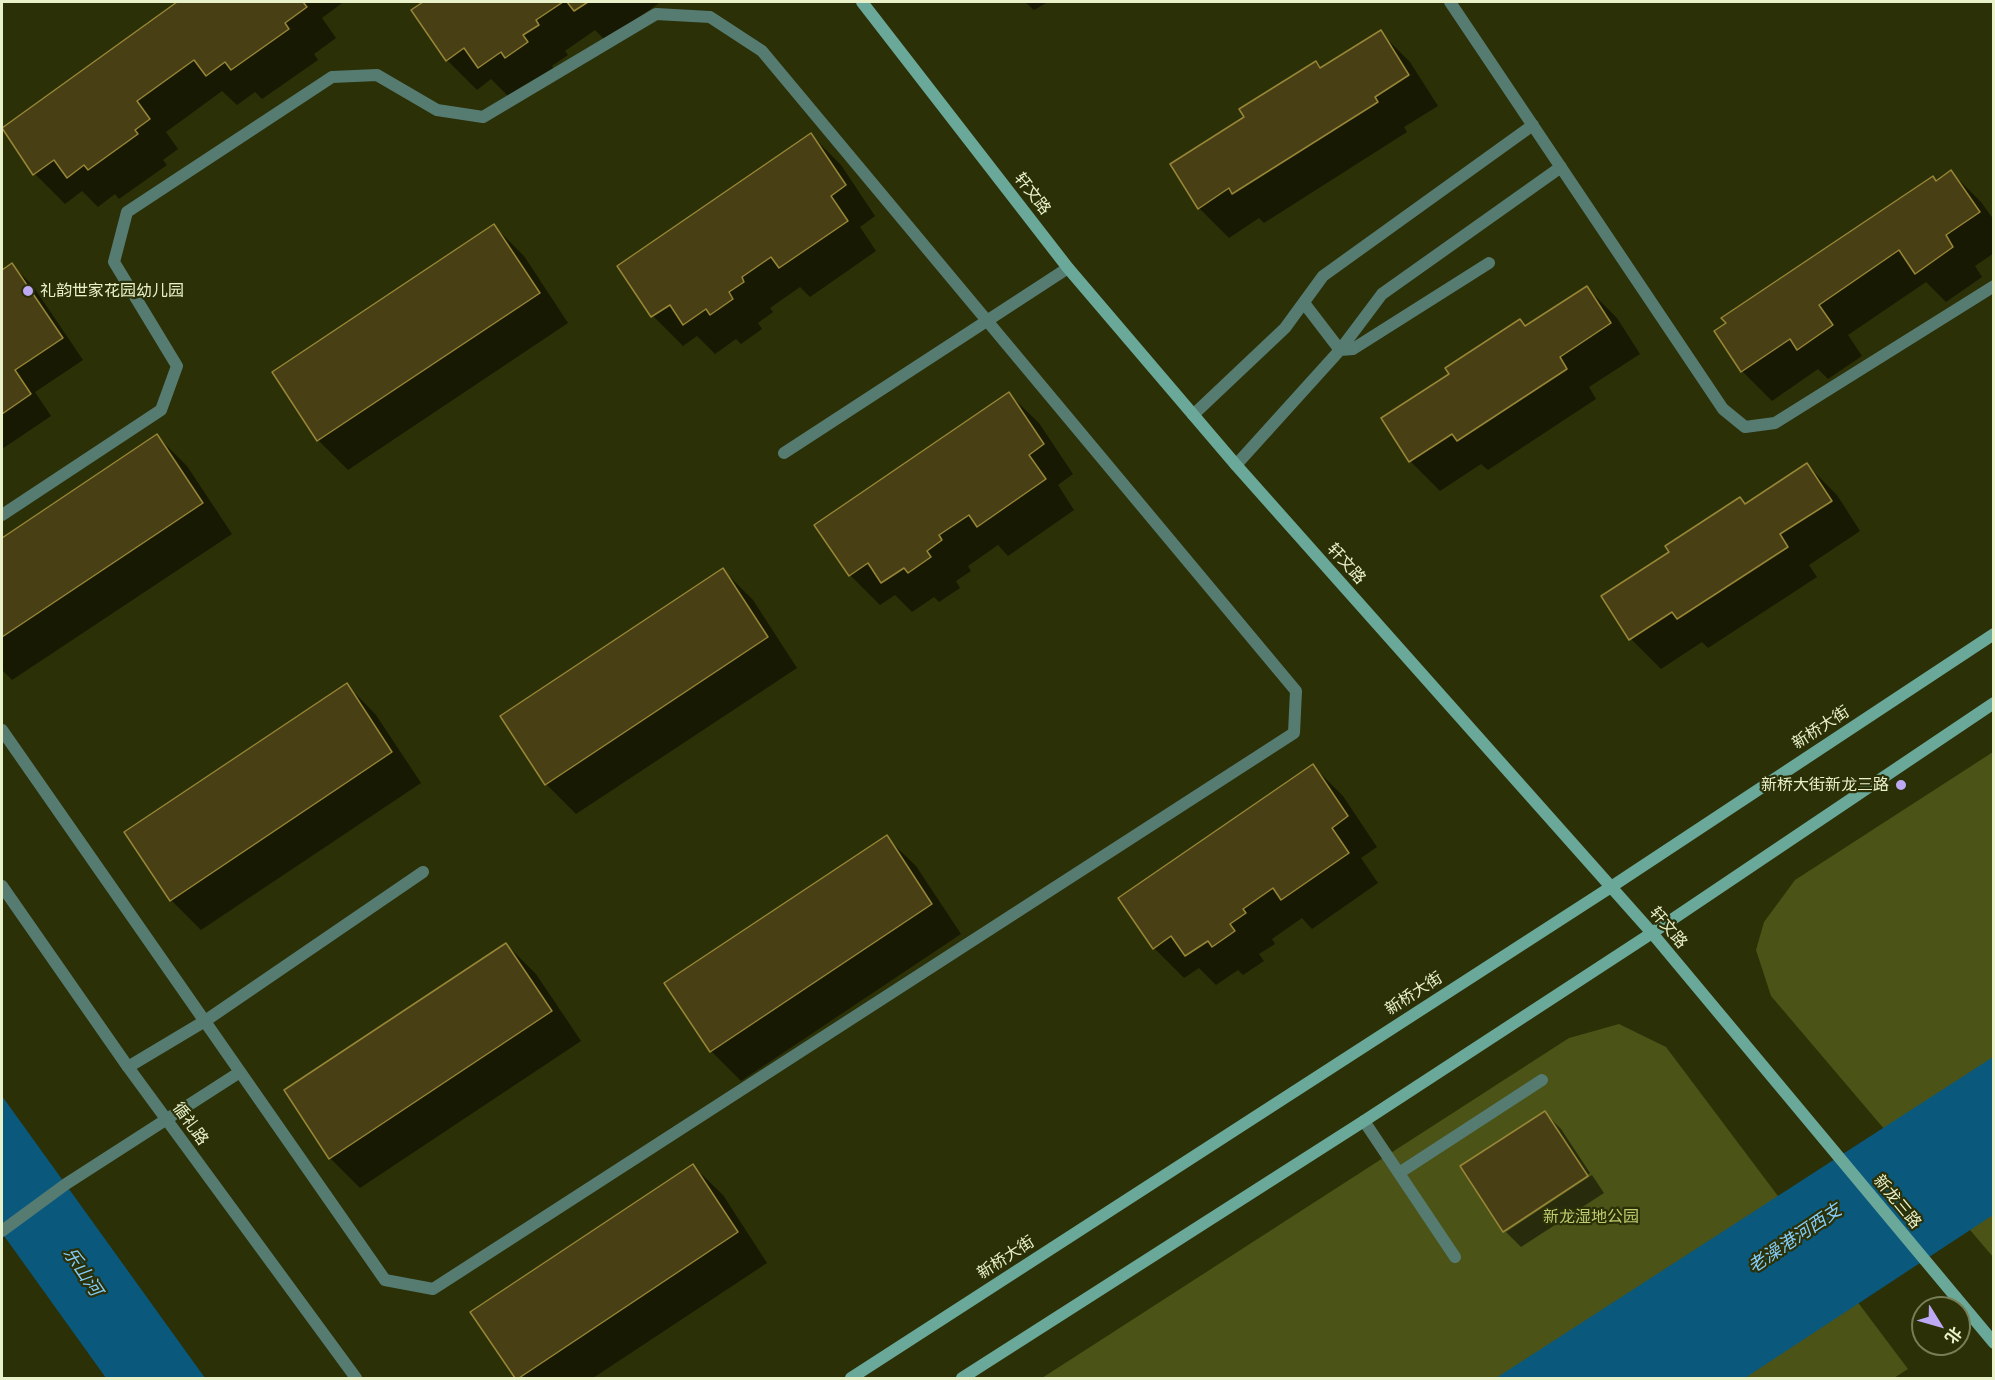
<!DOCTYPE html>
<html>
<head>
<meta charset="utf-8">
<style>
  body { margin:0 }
  #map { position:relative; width:1995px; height:1380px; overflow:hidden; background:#2b3007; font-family:"Noto Sans","Noto Sans SC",sans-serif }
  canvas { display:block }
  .frame { position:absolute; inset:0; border:3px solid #e9f1cb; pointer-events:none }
  .north { position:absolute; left:1911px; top:1296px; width:60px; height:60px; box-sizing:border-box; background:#2b3007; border:2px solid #777d55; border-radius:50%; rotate:127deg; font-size:16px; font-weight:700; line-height:24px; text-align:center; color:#e9f1cb }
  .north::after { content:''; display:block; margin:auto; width:21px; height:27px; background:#bea9f4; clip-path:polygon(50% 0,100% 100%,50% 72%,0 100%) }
</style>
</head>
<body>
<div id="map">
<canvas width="1995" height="1380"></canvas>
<div class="frame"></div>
<div class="north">北</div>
</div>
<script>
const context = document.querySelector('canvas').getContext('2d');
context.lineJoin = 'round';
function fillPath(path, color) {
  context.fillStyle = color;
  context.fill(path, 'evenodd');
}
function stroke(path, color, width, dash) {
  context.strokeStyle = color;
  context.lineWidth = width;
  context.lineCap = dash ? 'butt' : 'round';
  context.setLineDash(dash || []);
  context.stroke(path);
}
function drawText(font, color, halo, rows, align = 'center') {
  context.font = font + ' "Noto Sans","Noto Sans SC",sans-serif';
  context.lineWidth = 4.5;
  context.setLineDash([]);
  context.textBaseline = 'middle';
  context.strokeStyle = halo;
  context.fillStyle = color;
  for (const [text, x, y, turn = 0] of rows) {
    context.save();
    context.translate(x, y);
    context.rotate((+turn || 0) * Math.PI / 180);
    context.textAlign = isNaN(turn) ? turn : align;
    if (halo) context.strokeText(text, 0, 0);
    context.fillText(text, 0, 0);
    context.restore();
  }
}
fillPath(new Path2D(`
  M1993 752V1257L1771 996 1756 950 1764 922 1795 880Z
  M1619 1024 1666 1047 1908 1369 1894 1378H1042L1569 1038Z`), '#4b5317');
fillPath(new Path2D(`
  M1993 1057V1215L1745 1378H1496Z
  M2 1096 205 1378H106L2 1233Z`), '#0b587d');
fillPath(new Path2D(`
  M179 2H341L342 3 322 18 336 38 314 54 318 60 262 99 255 92 237 105 222 91 166 132 178 149 163 160 167 165 119 199 115 194 98 207 82 191 65 204 35 174 3 129Z
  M425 2H661L605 40 595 30 565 51 568 55 552 66 556 73 509 97 491 79 477 90 447 60 413 10Z
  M1025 2H1048L1034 10Z
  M1380 32 1410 62 1438 106 1404 127 1407 132 1264 223 1259 218 1229 238 1199 208 1246 117 1316 63 1322 69Z
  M811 135 841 165 875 216 860 227 876 251 810 297 800 287 770 308 773 312 758 323 762 329 741 344 736 339 715 354 697 336 683 346 653 316 619 267Z
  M1951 172 1981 202 1994 220V253L1975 266 1982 277 1946 302 1926 282 1848 335 1862 356 1828 379 1818 369 1772 401 1742 371 1937 182Z
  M494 226 524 256 568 323 348 470 318 440Z
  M12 265 33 286 83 360 35 392 51 416 2 449V272Z
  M1587 288 1617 318 1640 354 1589 387 1596 399 1488 470 1481 464 1440 491 1410 461 1451 375 1520 321 1526 327Z
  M1009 394 1039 423 1073 474 1058 485 1074 510 1008 556 998 545 968 566 971 571 956 581 960 588 939 602 934 597 912 612 895 595 880 605 850 575Z
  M157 436 187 466 232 534 12 680 2 670V540Z
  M1807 465 1837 495 1860 531 1809 565 1817 577 1708 648 1702 642 1661 669 1631 639 1671 553 1740 498 1746 505Z
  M723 570 753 600 797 668 576 814 546 784 502 717Z
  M347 685 376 715 421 783 201 930 171 900Z
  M1313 766 1343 796 1377 847 1361 858 1378 883 1312 929 1302 918 1272 939 1275 944 1259 954 1264 961 1243 975 1238 970 1216 985 1199 968 1184 978 1154 948Z
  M886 837 916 866 961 934 741 1081 711 1051Z
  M506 944 536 974 581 1041 360 1188 330 1158 286 1091Z
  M1545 1113 1561 1129 1590 1173 1506 1228V1232L1592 1175 1604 1193 1521 1247 1505 1231Z
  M693 1166 723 1195 767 1263 593 1378H517L472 1312Z`), '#0007');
const building = new Path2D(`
  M177 2H303L307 7 285 23 289 29 231 70 225 62 206 76 194 60 137 101 150 119 135 130 138 134 88 170 84 165 67 178 54 160 33 175 2 128Z
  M423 2H563L536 20 539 25 523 35 528 42 505 58 501 52 478 68 464 48 446 61 411 10Z
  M567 2H588L574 11Z
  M1381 30 1409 75 1375 97 1378 102 1232 194 1229 188 1198 209 1170 164 1244 117 1239 109 1316 61 1320 68Z
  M811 133 846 185 831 196 848 221 779 268 771 257 742 277 744 282 729 292 733 299 710 315 706 309 683 325 670 305 651 317 617 266Z
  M1951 170 1980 212 1946 235 1953 247 1915 274 1899 250 1819 305 1833 325 1797 350 1790 339 1741 372 1714 331 1726 323 1721 318 1933 176 1936 181Z
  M494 224 540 293 317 441 272 372Z
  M12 263 63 338 15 370 31 394 2 414V270Z
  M1587 286 1611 323 1560 357 1567 369 1457 441 1452 434 1409 462 1381 418 1449 374 1445 368 1520 319 1525 326Z
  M1009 392 1044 444 1029 455 1046 479 977 527 969 515 939 535 942 540 927 551 931 557 908 573 904 568 881 583 868 563 849 576 814 525Z
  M157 434 203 503 2 637V538Z
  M1807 463 1832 501 1780 534 1788 547 1677 619 1672 612 1629 640 1601 596 1669 552 1665 546 1740 497 1745 504Z
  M723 568 768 637 545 785 500 716Z
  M347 683 392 752 170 901 124 832Z
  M1313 764 1348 816 1332 828 1349 853 1281 900 1273 888 1243 909 1246 913 1230 924 1235 931 1212 947 1208 941 1185 956 1171 936 1153 949 1118 898Z
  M887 835 932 904 710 1052 664 983Z
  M506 943 552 1011 329 1159 284 1090Z
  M1545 1111 1588 1176 1503 1232 1460 1166Z
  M693 1164 738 1232 519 1378H515L470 1312Z`);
fillPath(building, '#493f15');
stroke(building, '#978636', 1.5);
stroke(new Path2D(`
  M1450 2 1723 409 1745 427 1775 423 1994 286
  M1304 303 1340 350
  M1340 350 1353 349 1489 263
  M1193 415 1285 328 1323 276 1533 125
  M784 453 1068 268
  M1236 465 1340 350 1382 294 1561 167
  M2 515 161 410 177 366 114 262 127 212 332 77 377 75 437 110 483 117 656 14 710 17 762 51 1296 691 1294 733 433 1289 385 1280 2 730
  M128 1067 205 1021 423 872
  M1364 1121 1455 1257
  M1399 1173 1542 1080
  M2 1231 66 1184 240 1072`), '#567c72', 12);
stroke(new Path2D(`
  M2 886 128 1067 356 1378`), '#567c72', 12);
stroke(new Path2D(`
  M862 2 1068 268 1236 465 1652 933 1994 1343
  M851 1378 1611 887 1994 634
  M962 1378 1364 1121 1652 933 1994 703`), '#6aa999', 12);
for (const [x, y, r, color] of [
  [28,291,6,"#bea9f4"],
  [1901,785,6,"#bea9f4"]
]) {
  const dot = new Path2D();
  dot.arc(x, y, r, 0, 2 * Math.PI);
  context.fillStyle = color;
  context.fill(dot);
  stroke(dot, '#2b3007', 2);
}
drawText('16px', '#e9f1cb', '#2b3007', [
  ["轩文路",1032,194,52],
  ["轩文路",1346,564,48],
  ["新桥大街",1821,728,-33],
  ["轩文路",1668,928,50],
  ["新桥大街",1414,994,-33],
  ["循礼路",190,1124,54],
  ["新龙三路",1897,1202,50],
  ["新桥大街",1006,1258,-33]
]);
drawText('16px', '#e9f1cb', '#2b3007', [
  ["礼韵世家花园幼儿园",40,291],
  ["新桥大街新龙三路",1889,785,"right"]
], 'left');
drawText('16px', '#bfce70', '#2b3007', [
  ["新龙湿地公园",1591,1217]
]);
drawText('italic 18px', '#84ccf9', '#2b3007', [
  ["老澡港河西支",1795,1239,-34],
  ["乐山河",82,1272,56]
]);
</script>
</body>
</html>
